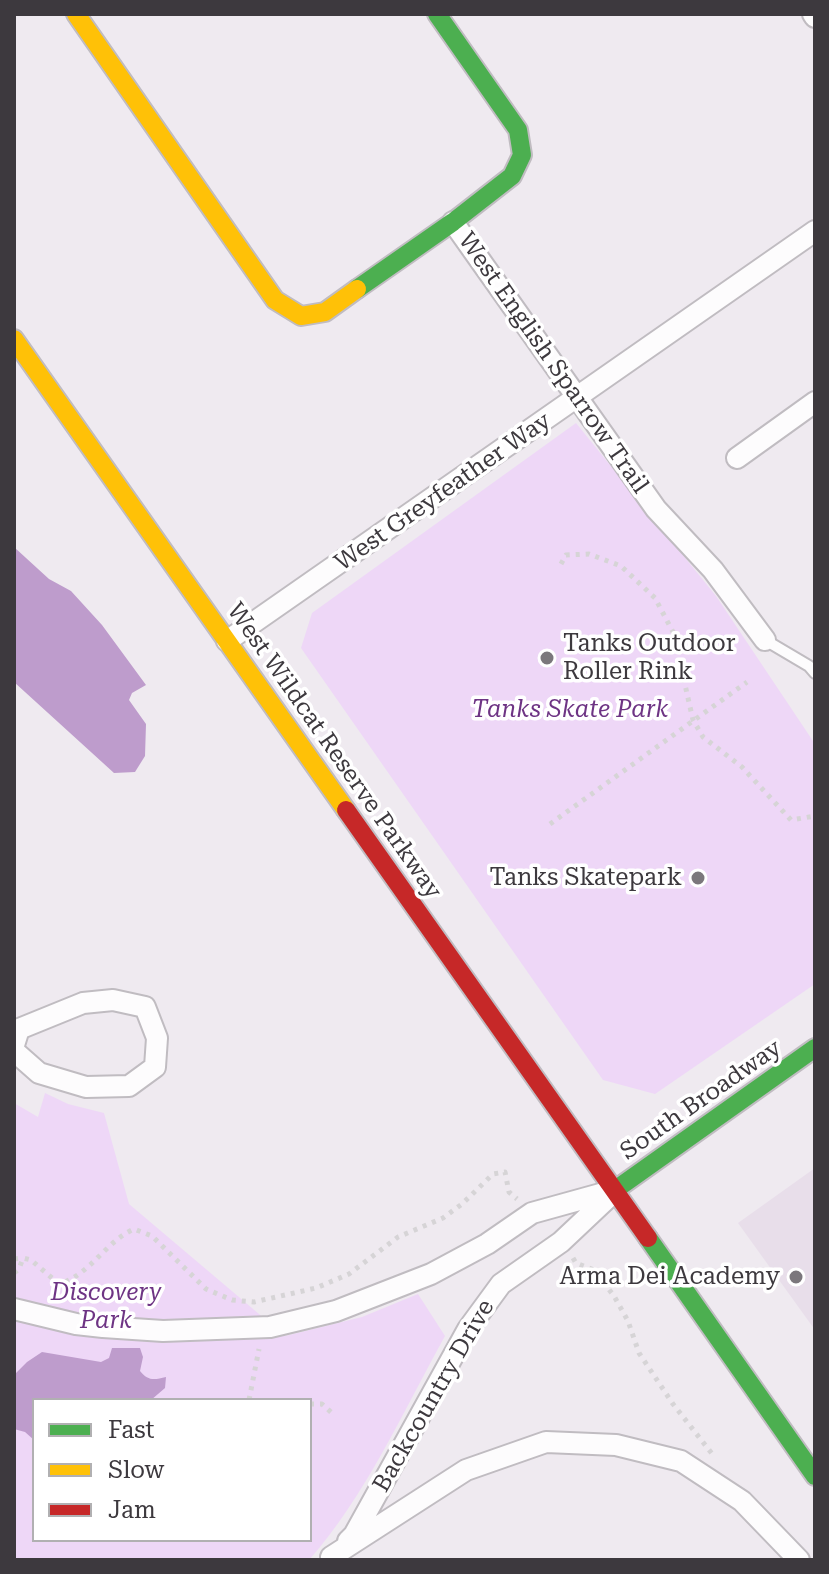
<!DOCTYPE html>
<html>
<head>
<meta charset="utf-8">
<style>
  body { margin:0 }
  #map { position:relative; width:829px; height:1574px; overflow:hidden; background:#efeaf0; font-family:"Roboto Serif",serif }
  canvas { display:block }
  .frame { position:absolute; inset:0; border:16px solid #3d393e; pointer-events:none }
  .legend { position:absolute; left:32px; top:1398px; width:280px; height:144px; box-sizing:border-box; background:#fff; border:2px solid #b1b0b2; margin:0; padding:10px 14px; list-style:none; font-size:24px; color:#3d393e }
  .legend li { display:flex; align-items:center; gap:16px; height:40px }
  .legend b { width:40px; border:2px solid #b1b0b2 }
</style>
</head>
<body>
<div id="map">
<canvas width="829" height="1574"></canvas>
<div class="frame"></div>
<ul class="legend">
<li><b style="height:10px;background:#4caf50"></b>Fast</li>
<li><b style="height:10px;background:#ffc107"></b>Slow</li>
<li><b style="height:10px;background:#c62828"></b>Jam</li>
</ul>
</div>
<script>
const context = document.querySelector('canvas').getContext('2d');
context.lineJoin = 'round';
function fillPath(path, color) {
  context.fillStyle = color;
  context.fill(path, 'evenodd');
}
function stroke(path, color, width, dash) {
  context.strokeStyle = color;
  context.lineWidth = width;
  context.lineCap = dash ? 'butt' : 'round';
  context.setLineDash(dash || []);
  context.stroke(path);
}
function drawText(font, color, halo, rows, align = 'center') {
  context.font = font + ' "Roboto Serif",serif';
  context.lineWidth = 7;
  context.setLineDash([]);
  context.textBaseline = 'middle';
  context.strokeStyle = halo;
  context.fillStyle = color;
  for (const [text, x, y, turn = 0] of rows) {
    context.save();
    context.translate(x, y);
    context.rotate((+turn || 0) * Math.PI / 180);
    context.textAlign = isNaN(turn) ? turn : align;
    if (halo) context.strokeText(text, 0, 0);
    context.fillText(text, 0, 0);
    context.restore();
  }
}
fillPath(new Path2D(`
  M815 1168V1330L738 1223Z`), '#e8deea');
fillPath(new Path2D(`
  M576 423 716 596 815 744V984L655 1094 603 1080 301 648 312 613Z
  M45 1093 68 1104 104 1113 129 1204 285 1336 362 1317 418 1294 445 1336C404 1410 365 1497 309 1560H14V1103L38 1117ZM34 1400H310V1540H34Z`), '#eed7f7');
fillPath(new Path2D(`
  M14 547 49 579 71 591 102 625 146 685 132 693 129 700 146 724 145 756 135 772 114 773 14 682Z
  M112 1348H140L143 1357 140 1371C148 1381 154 1380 166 1377L165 1388 151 1400H34V1440L25 1432 14 1429V1375L27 1362 42 1352 101 1362 109 1358Z`), '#be9ccc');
const lane = new Path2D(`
  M765 640 809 666 815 673`);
const street = new Path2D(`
  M813 14 815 17
  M453 222 656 509 713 570 765 640
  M737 458 815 402
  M227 641 815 231
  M14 1045 19 1029 83 1003 113 1000 145 1007 157 1038 155 1067 129 1086 86 1087 39 1073 14 1051
  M14 1309 76 1324 103 1327 163 1331 270 1327 336 1311 431 1274 487 1244 532 1213 615 1190
  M348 1541 354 1535 468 1329 501 1284 561 1242 613 1193
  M331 1557 466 1470 546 1442 616 1445 681 1461 742 1501 799 1560`);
const fast = new Path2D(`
  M357 289 453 222 512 176 522 155 518 130 437 14
  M615 1190 815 1048
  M648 1238 815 1476`);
const slow = new Path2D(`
  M76 14 275 300 301 316 325 312 357 289
  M14 339 346 810`);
const jam = new Path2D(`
  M346 810 648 1238`);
stroke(lane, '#c0bcc1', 14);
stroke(street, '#c0bcc1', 24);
stroke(fast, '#c0bcc1', 22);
stroke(slow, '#c0bcc1', 22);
stroke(jam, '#c0bcc1', 22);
stroke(new Path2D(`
  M561 564 566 555 589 554 621 566 655 598 673 632 693 720 703 737 742 767 791 820 815 816
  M550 824 747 682
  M573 1258 576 1263 594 1270 614 1296 628 1321 639 1353 673 1404 713 1455
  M14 1259 23 1258
  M14 1273 19 1269 23 1258 31 1260 59 1284C90 1275 105 1242 134 1229L152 1236 206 1289 232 1300 254 1302 316 1288 349 1274 398 1237 443 1218 462 1204 493 1174 505 1172 509 1192 517 1199
  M249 1400 259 1349
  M310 1404H322L333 1414`), '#d6d4d6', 5, [4, 6]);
stroke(lane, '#fdfcfd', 10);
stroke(street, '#fdfcfd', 20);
stroke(fast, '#4caf50', 18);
stroke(slow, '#ffc107', 18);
stroke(jam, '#c62828', 18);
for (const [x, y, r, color] of [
  [547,658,8,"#7b777c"],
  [698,878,8,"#7b777c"],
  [796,1277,8,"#7b777c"]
]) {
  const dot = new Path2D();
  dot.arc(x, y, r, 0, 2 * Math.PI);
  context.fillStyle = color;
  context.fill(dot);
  stroke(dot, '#fff', 3);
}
drawText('24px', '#3d393e', '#fff', [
  ["West English Sparrow Trail",553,363,55],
  ["West Greyfeather Way",443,492,-35],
  ["West Wildcat Reserve Parkway",334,751,55],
  ["South Broadway",701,1100,-35],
  ["Backcountry Drive",434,1396,-60]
]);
drawText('24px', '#3d393e', '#fff', [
  ["Tanks Outdoor",563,644,"left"],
  ["Roller Rink",563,672,"left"],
  ["Tanks Skatepark",682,878],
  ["Arma Dei Academy",780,1277]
], 'right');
drawText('italic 24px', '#6e3484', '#fff', [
  ["Tanks Skate Park",570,710],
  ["Discovery",106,1293],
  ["Park",106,1321]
]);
</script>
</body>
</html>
